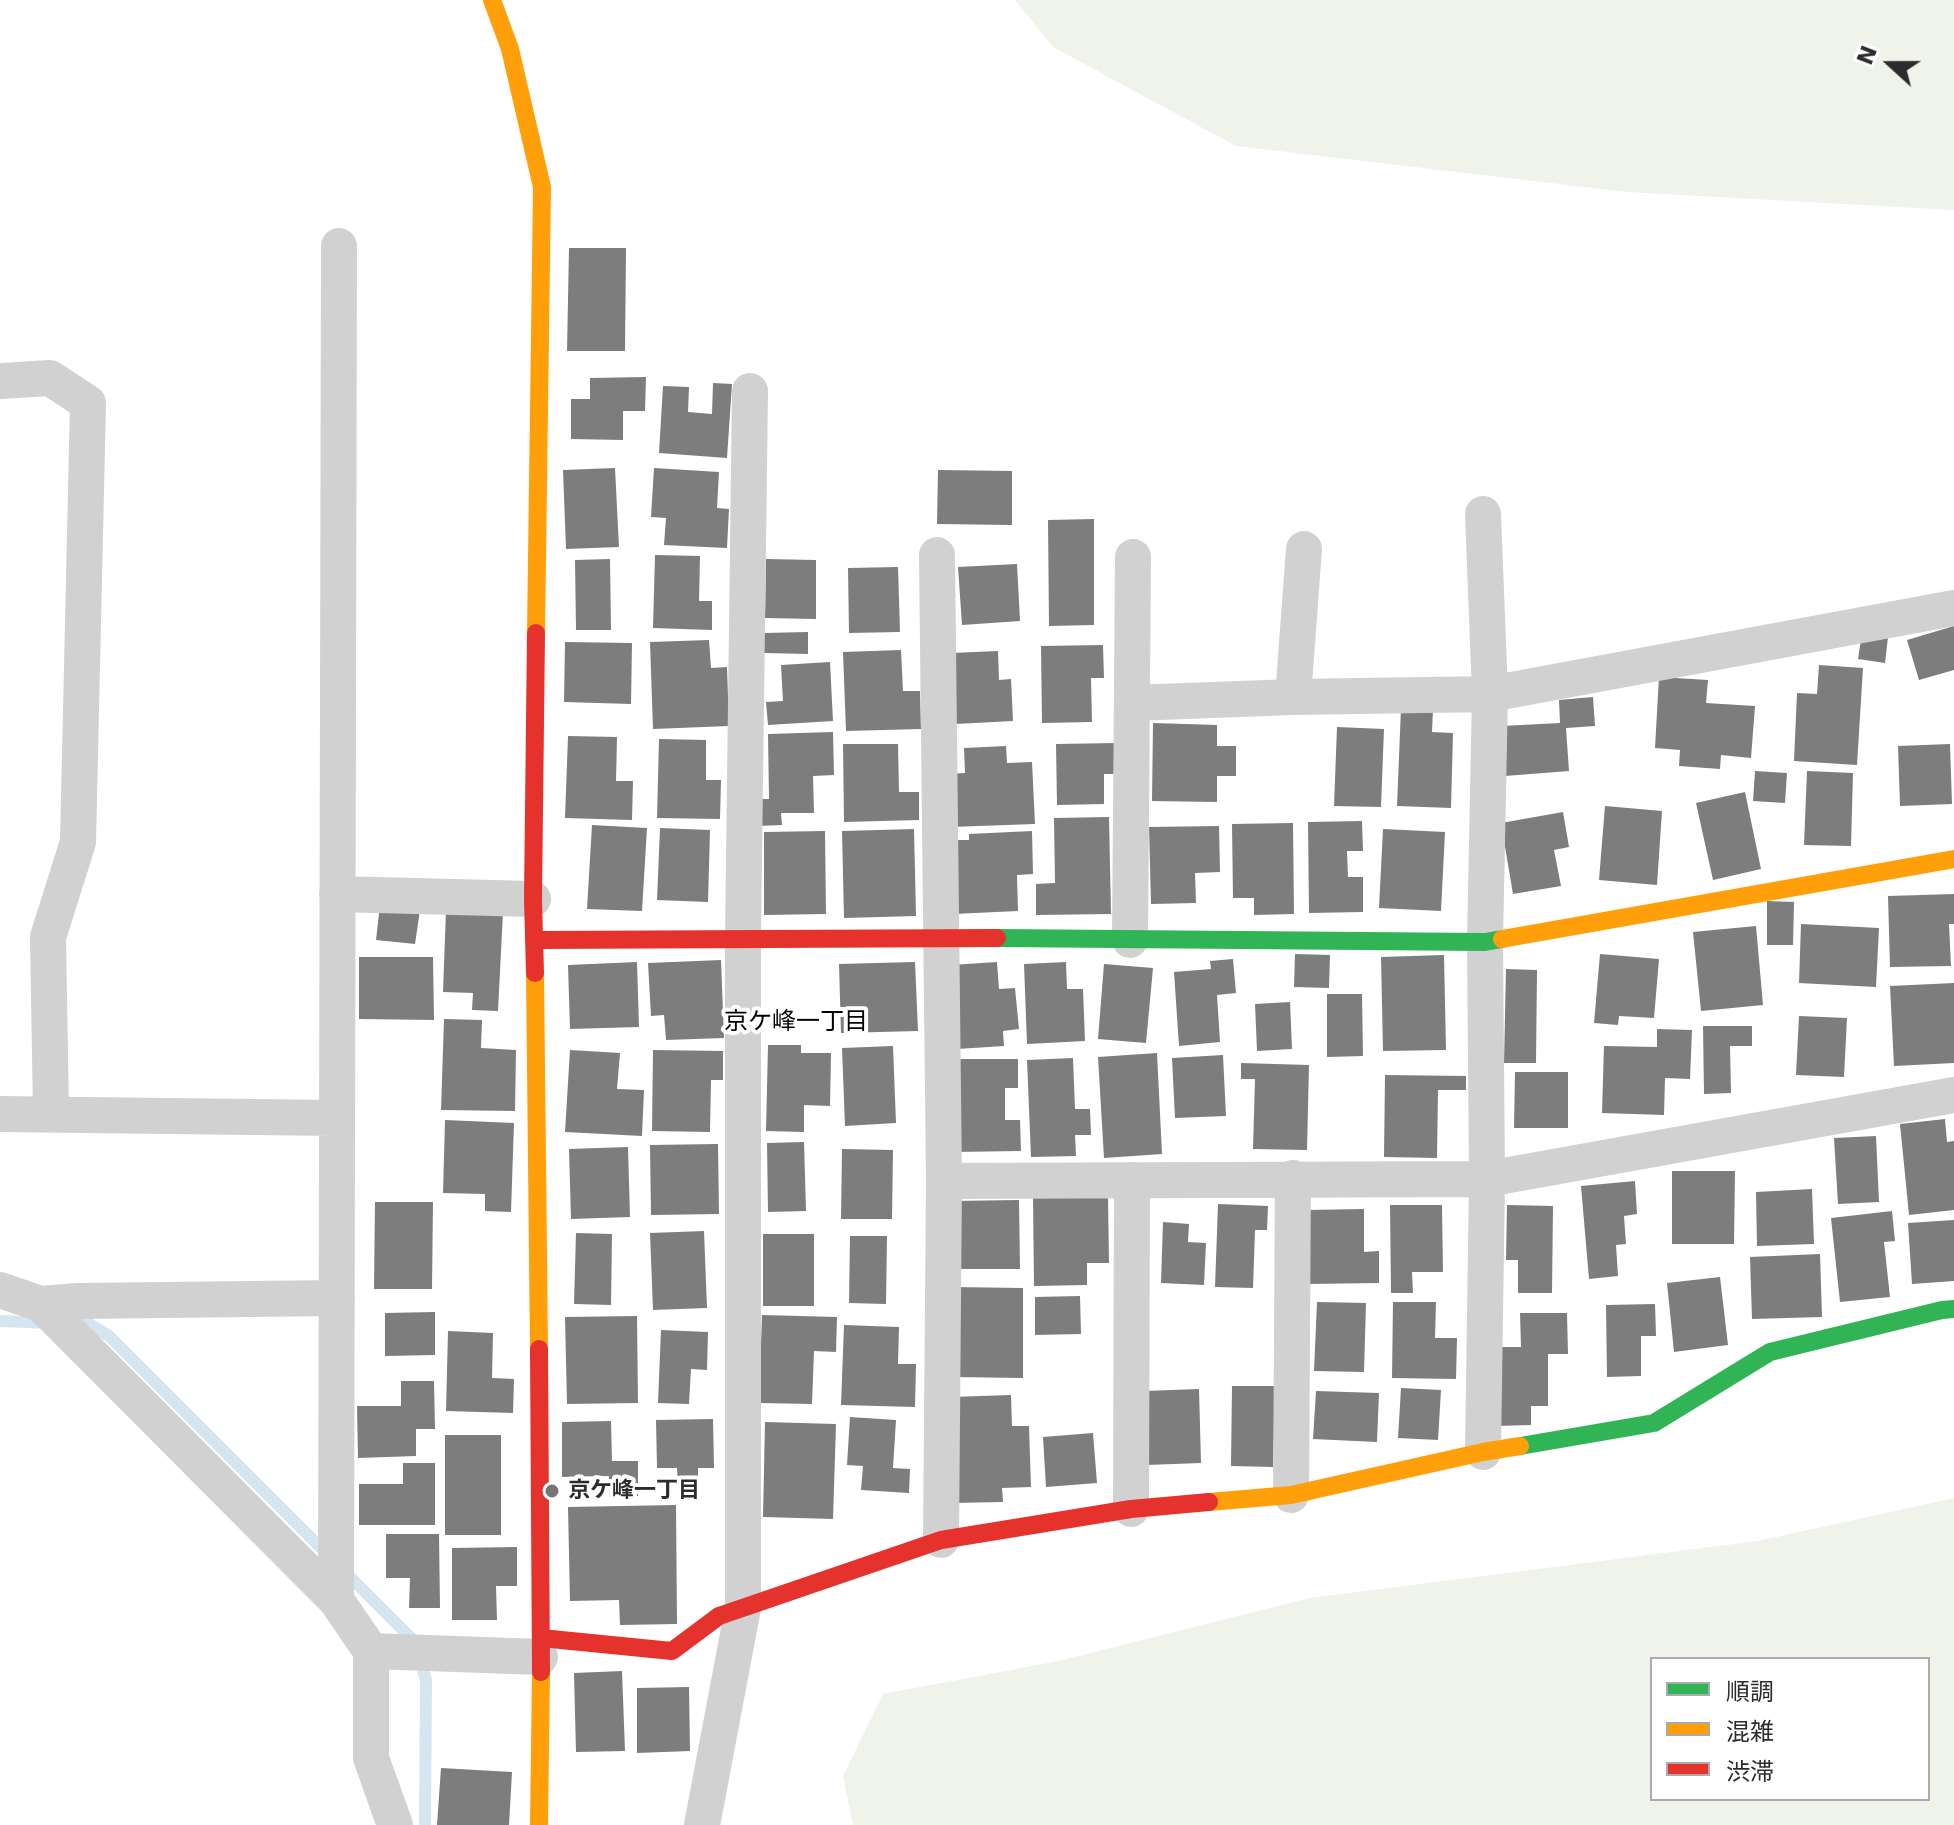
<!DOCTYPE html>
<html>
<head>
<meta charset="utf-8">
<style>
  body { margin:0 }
  #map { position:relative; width:1954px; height:1825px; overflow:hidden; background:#fff; font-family:"DejaVu Sans","Noto Sans JP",sans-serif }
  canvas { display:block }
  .legend { position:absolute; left:1650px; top:1657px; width:280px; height:144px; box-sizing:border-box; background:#fff; border:2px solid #ababab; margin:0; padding:10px 14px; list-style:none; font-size:24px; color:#2c2c2c }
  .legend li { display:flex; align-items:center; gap:16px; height:40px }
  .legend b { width:40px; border:2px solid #ababab }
  .north { position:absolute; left:1850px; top:24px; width:80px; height:80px; -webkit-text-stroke:6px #fff; paint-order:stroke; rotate:291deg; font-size:22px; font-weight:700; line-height:32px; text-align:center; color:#2c2c2c }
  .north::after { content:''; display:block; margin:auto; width:28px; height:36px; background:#2c2c2c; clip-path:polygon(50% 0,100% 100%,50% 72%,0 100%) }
</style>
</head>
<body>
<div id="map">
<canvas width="1954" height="1825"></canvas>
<ul class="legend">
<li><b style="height:10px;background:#30b455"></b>順調</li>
<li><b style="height:10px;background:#ff9f0a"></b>混雑</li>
<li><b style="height:10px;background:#e5322d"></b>渋滞</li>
</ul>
<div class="north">N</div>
</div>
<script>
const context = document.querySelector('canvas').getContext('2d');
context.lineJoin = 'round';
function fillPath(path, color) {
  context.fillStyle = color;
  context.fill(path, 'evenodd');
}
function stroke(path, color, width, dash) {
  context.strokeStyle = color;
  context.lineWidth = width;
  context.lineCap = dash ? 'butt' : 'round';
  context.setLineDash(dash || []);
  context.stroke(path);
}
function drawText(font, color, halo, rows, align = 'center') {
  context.font = font + ' "DejaVu Sans","Noto Sans JP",sans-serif';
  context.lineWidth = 8;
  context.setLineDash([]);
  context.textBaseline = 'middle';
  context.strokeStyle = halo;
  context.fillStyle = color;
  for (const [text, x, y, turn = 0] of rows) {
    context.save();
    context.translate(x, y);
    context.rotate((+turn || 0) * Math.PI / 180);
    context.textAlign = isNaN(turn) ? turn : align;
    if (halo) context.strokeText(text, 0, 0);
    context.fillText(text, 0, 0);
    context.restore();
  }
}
fillPath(new Path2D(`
  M1015 0H1954V210L1627 192 1236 146 1053 47Z
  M1954 1498V1825H853L843 1776 883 1694 1059 1661 1310 1598 1758 1541ZM1928 1659V1799H1652V1659Z`), '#eff3ea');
stroke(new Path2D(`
  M0 1321 50 1323
  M72 1324H89L109 1336 328 1555
  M344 1571 414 1641 426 1680 425 1825`), '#d6e6f1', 12);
fillPath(new Path2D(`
  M569 248H626L625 351H567Z
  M646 377 645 411H623V440L571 439V399H590V378Z
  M713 383 732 384 727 458 659 453 663 386 689 387 688 412 712 414Z
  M615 468 619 547 566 549 563 470Z
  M654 468 719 472 717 508 729 509 727 548 664 545 666 518 651 517Z
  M938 470 1012 471V525L937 524Z
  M1094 519V625L1049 626 1048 520Z
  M655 555 700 556 699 601H712V630L653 628Z
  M610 559 611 630H576L575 560Z
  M766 559 816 560V619L765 618Z
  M1017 564 1020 621 962 625 958 567Z
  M898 567 900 632 849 633 848 568Z
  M1954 626V670L1919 680 1907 640Z
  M808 632V654L764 653V633Z
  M1862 633 1888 637 1885 663 1858 659Z
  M709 640 711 668 727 667 729 726 653 729 650 642Z
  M565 642 632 643 631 704 564 702Z
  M1103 645 1104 678H1091L1092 722 1042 723 1041 646Z
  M901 650 903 691H920L921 729 846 731 843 652Z
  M998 651 999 680 1011 679 1013 721 955 724 951 653Z
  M830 662 833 721 768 725 766 702 783 701 781 665Z
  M1819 665 1863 668 1857 765 1794 761 1797 693 1817 694Z
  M1659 677 1708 680 1706 703 1755 706 1751 758 1721 755 1720 769 1679 766 1680 750 1655 748Z
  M1593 697 1595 726 1566 728 1569 771 1505 776 1502 726 1560 723 1559 700Z
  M1401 708 1433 710 1432 732 1453 733 1451 808 1397 806Z
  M1153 723 1217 725V746H1236V776H1217V802L1152 801Z
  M1337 727 1384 729 1381 807 1334 806Z
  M833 732 834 775 813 776 814 813H781L782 825 758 826 757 799H769L768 734Z
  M568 736 617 737 616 781H633L632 820 565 818Z
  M659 739 706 740V780H721L720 819 657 818Z
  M1117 743V774H1104V804L1057 805 1056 744Z
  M843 744H898L899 792H919V820L844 822Z
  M1950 744 1952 804 1900 806 1898 746Z
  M1006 746 1007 763 1032 762 1035 824 950 827 948 774 965 773 964 748Z
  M1755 771 1787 773 1785 803 1753 801Z
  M1807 771 1853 773 1851 846 1804 845Z
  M1745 792 1761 869 1713 880 1696 803Z
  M1605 806 1662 811 1657 885 1599 880Z
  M1563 812 1569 847 1554 850 1561 886 1513 894 1501 823Z
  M1109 817 1111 914 1036 915V884L1055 883 1054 818Z
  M1362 821 1363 851H1347L1348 877H1363V912L1309 913 1308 822Z
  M1293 823 1294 914 1254 915V898H1233L1232 824Z
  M592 825 647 828 642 911 587 909Z
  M1219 826 1220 872 1195 873 1196 903 1151 904 1149 827Z
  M660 828 710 830 708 902 657 900Z
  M914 829 916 916 844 918 842 831Z
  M1383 829 1445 832 1441 911 1379 908Z
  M825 831 826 914 764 915V832Z
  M1032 831 1033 874 1017 875 1018 911 953 914 951 840H969V834Z
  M1954 894V924H1949L1951 966 1890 967 1888 896Z
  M1767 901 1794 902 1793 945H1767Z
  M380 905 420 910 415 944 376 940Z
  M446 910 503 912 498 1011 472 1010 473 993 443 992Z
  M1801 924 1879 928 1876 987 1799 983Z
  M1756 926 1763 1005 1701 1011 1693 932Z
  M1295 954 1330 955 1329 988 1294 987Z
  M1600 954 1659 959 1654 1018 1619 1016 1618 1025 1594 1023Z
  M1444 955 1446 1050 1383 1051 1381 957Z
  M359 957H433L434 1020 359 1019Z
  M1233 959 1236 993 1217 995 1220 1042 1179 1046 1174 972 1211 969 1210 961Z
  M721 960 724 1038 666 1040 664 1015 651 1016 648 963Z
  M637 962 639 1027 570 1029 568 965Z
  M915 962 918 1031 841 1033 839 964Z
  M997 962 999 989 1015 988 1019 1029 1003 1031 1004 1046 957 1049 951 965Z
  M1066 962 1067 989H1083L1085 1041 1027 1044 1024 964Z
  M1104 964 1153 968 1146 1043 1098 1039Z
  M1506 969 1537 970 1536 1063H1504Z
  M1954 983V1063L1894 1066 1890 986Z
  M1327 994H1362L1363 1056 1327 1057Z
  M1290 1002 1292 1049 1257 1051 1255 1004Z
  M1799 1016 1847 1018 1844 1077 1796 1075Z
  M444 1019 482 1020 481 1048 516 1050 515 1111 441 1110Z
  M1703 1026H1752V1046H1730L1731 1093 1704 1094Z
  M1657 1029 1692 1030 1690 1079 1665 1078 1664 1115 1602 1113 1604 1046 1657 1047Z
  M768 1045H801V1053H831L830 1106 804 1105V1132L766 1131Z
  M893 1046 896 1123 845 1126 842 1048Z
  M570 1050 620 1053 617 1089 644 1090 642 1136 565 1132Z
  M653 1050 723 1051V1080H711L710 1132 652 1131Z
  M1157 1053 1162 1154 1104 1158 1098 1057Z
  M1223 1055 1226 1116 1175 1118 1172 1058Z
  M1073 1058 1075 1109H1090L1091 1135H1075L1076 1156 1031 1157 1027 1060Z
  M950 1059H1018V1088H1005V1120H1020L1021 1151 952 1152Z
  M1241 1063 1309 1065 1307 1150 1253 1149 1255 1079H1241Z
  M1515 1072H1568V1128H1514Z
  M1385 1075 1466 1076V1090H1438L1437 1158 1384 1157Z
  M1945 1119 1947 1142 1954 1141V1210L1909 1215 1900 1124Z
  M445 1120 514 1123 511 1212 485 1211V1194L443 1193Z
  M1876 1136 1879 1202 1838 1204 1834 1138Z
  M804 1142 806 1211 768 1212 767 1143Z
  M718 1144 719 1214 651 1215 650 1145Z
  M628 1147 630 1217 571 1219 569 1149Z
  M842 1149 893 1150 892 1219H841Z
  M1672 1171H1735L1734 1244H1672Z
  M1635 1181 1637 1214 1624 1216 1626 1244 1616 1245 1618 1276 1589 1279 1581 1186Z
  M1812 1189 1814 1244 1757 1246 1756 1192Z
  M1108 1197 1109 1263H1087V1285L1034 1286 1033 1198Z
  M1019 1200 1020 1269H954L953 1201Z
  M375 1202H433L432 1289H374Z
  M1218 1204 1268 1206 1267 1230H1255L1253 1288 1215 1287Z
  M1390 1205H1442L1443 1272H1412L1413 1293H1391Z
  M1507 1205 1553 1206 1552 1293H1518V1260H1506Z
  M1364 1209V1252L1379 1251V1283L1308 1284 1307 1210Z
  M1892 1211 1895 1241 1884 1242 1890 1297 1840 1302 1831 1218Z
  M1954 1220V1281L1912 1284 1908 1223Z
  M1163 1222 1189 1224 1188 1242 1206 1243 1204 1285 1161 1283Z
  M704 1231 707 1308 653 1310 650 1233Z
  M576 1233 612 1234 611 1305 574 1304Z
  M763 1234H814V1306H763Z
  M850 1236H887L886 1304 849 1303Z
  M1820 1254 1822 1317 1752 1319 1750 1257Z
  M1720 1277 1728 1345 1674 1352 1667 1283Z
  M953 1287 1023 1288V1378L952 1377Z
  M1080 1296 1081 1334 1035 1335V1297Z
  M1317 1302 1366 1303 1364 1372 1314 1371Z
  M1393 1302H1436L1435 1338H1457L1456 1379 1392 1378Z
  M1655 1304 1656 1336H1641V1376L1607 1377 1606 1305Z
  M435 1312V1355L385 1356V1313Z
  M1520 1313H1567L1568 1354H1548V1406H1531V1425L1496 1426V1347H1521Z
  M762 1315 837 1317 836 1352 814 1351 812 1404 759 1403Z
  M637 1316 638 1403 567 1404 565 1317Z
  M844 1325 899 1327 898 1364H916L915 1407 841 1405Z
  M661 1330 708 1332 707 1370 691 1369 689 1404 658 1403Z
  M448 1331 493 1333 492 1378 514 1379 513 1413 446 1411Z
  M401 1381H434L435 1429H416V1456L358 1458 357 1406H401Z
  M1232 1386H1275L1273 1467 1231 1466Z
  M1401 1388 1441 1390 1438 1440 1398 1438Z
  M1199 1389 1201 1463 1146 1465 1144 1391Z
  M1316 1391 1379 1393 1377 1442 1313 1439Z
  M1011 1395 1012 1426H1029L1031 1487 1002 1488 1003 1502 953 1503 950 1397Z
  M850 1417 896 1420 893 1468 910 1469 909 1493 861 1490 863 1466 847 1465Z
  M713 1419 714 1468H698V1484H678L677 1468H657L656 1420Z
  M611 1421 612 1461H638V1496L609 1497V1476L562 1477V1422Z
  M765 1422 836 1424 833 1519 763 1517Z
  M1093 1433 1097 1483 1046 1487 1043 1437Z
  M445 1435H501V1535H445Z
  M403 1463H435V1525H359V1484H403Z
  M676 1505 677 1624 620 1625 619 1600 570 1601 568 1507Z
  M386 1534H439L440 1608H409L410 1578H386Z
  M517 1547V1586H496L497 1620H452V1548Z
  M622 1671 625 1751 576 1752 574 1673Z
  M689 1687 690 1751 637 1753V1688Z
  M441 1768 512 1772 509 1825H437Z`), '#7d7d7d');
stroke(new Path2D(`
  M0 381 50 378 88 403 78 842 48 937 51 1114
  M1483 514 1490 694 1485 942 1487 1179 1483 1452
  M937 555 944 1181 941 1540
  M1293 697 1304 549
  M1132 703 1293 697 1490 694 1954 608
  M337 894 533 899
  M1130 940 1133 557
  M0 1114 337 1118
  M944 1181 1487 1179 1954 1095
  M0 1290 41 1304 336 1600 371 1651V1758L395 1825
  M41 1304 78 1301 337 1298
  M1291 1495 1293 1178
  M1131 1509 1132 1180
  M336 1600 339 246
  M371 1651 540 1657
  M702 1825 743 1608V938L750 391`), '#d1d1d1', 36);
stroke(new Path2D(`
  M997 938 1485 942 1502 939
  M1520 1446 1654 1423 1770 1352 1942 1310 1954 1309`), '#30b455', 18);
stroke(new Path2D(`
  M492 0 510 49 542 187 536 633
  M1502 939 1954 859
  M535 973 539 1349
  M1209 1502 1291 1495 1483 1452 1520 1446
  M539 1825 541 1672`), '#ff9f0a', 18);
stroke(new Path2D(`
  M535 940 997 938
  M535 973 533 899 536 633
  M539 1349 541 1672
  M541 1638 672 1651 719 1616 941 1540 1131 1509 1209 1502`), '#e5322d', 18);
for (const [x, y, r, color] of [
  [552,1491,8,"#767676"]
]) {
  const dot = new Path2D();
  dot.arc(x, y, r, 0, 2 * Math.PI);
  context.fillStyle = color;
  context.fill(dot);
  stroke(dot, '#fff', 3);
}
drawText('bold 22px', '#2c2c2c', '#fff', [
  ["京ケ峰一丁目",568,1491]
], 'left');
drawText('24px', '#000', '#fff', [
  ["京ケ峰一丁目",796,1023]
]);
</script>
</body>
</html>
